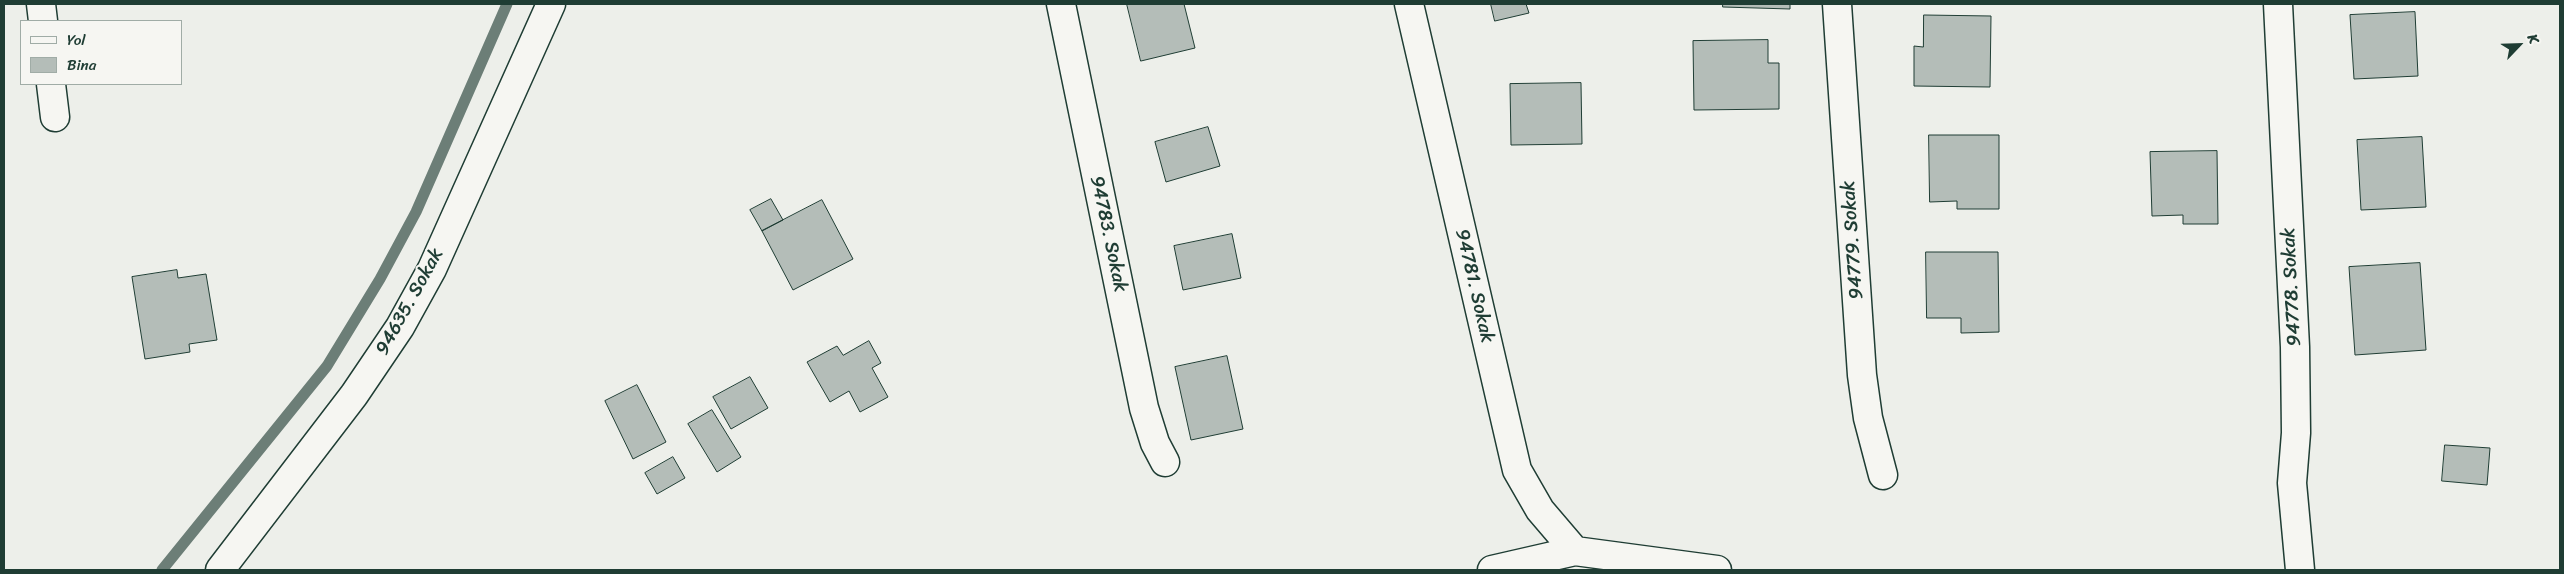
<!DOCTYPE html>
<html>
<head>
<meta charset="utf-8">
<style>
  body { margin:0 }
  #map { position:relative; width:2564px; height:574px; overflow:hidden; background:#edefea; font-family:Sriracha,sans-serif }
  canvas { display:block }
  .frame { position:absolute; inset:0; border:5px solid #1f3d34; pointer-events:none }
  .legend { position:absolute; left:20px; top:20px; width:162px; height:65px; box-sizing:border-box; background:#f6f6f2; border:1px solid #a0aca6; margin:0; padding:6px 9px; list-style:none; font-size:15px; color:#1f3d34 }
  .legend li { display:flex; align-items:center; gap:10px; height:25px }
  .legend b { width:25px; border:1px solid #a0aca6 }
  .north { position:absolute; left:2494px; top:20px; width:50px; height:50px; -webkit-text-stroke:4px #f6f6f2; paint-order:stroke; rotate:66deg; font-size:14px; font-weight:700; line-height:20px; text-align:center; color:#1f3d34 }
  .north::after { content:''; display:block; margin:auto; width:18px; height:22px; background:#1f3d34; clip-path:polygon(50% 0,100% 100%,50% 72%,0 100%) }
</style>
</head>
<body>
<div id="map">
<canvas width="2564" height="574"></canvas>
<div class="frame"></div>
<ul class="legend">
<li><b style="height:6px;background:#f6f6f2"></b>Yol</li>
<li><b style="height:14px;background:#b4bdb8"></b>Bina</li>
</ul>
<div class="north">K</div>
</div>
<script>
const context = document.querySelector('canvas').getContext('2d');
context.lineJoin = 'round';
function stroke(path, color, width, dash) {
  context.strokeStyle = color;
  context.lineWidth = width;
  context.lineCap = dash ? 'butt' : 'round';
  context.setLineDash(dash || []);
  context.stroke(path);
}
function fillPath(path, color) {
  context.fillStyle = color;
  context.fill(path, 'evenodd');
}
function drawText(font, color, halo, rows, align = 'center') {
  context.font = font + ' Sriracha,sans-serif';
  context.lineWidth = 4;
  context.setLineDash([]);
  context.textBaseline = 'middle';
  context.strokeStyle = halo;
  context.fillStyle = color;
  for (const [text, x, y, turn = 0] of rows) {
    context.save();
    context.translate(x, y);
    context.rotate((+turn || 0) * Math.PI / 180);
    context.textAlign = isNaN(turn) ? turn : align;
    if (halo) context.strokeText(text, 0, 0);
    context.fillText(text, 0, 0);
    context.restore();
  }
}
stroke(new Path2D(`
  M162 570 327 366 380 279 416 212 507 4`), '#6c7e77', 11);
const building = new Path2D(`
  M1127 4H1184L1195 48 1141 61Z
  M1491 4H1526L1529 13 1495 21Z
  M1723 4H1790V9L1723 7Z
  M2415 12 2418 76 2354 79 2350 15Z
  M1924 15 1991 16 1990 87 1914 86V46L1923 47Z
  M1768 40V63H1779V109L1694 110 1693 41Z
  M1581 83 1582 144 1511 145 1510 84Z
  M1208 127 1220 166 1166 182 1155 142Z
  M1929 135H1999V209H1957V201L1930 202Z
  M2422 137 2426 207 2361 210 2357 140Z
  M2217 151 2218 224H2183V215L2152 216 2150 152Z
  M771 199 783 220 762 231 750 210Z
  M822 200 853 259 793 290 762 231Z
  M1232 234 1241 278 1183 290 1174 246Z
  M1926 252H1998L1999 332 1961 333V318H1927Z
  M2420 263 2426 350 2355 355 2349 267Z
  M177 270 178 278 206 274 217 340 189 344 190 352 145 359 132 277Z
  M869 341 881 363 872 368 888 397 860 412 849 391 830 402 807 362 837 346 843 355Z
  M1227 356 1243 429 1191 440 1175 367Z
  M750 377 768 408 731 429 713 397Z
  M637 385 666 442 633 459 605 401Z
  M712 410 741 457 717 472 688 424Z
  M2445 445 2490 448 2487 485 2442 481Z
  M673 457 685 478 657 494 645 473Z`);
fillPath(building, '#b4bdb8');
stroke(building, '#1f3d34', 1);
const minor = new Path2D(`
  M41 4 43 21
  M1061 4 1144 408 1155 443 1165 462
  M1409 4 1517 470 1540 510 1575 551
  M1837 4 1862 375 1868 418 1883 475
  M2278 4 2295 347 2296 433 2292 483 2300 570
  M51 84 55 117
  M220 570 354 395 400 327 432 269 551 4
  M1492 570 1575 551 1717 570`);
stroke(minor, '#1f3d34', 31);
stroke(minor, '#f6f6f2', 28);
drawText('19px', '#1f3d34', '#f6f6f2', [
  ["94783. Sokak",1108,234,78],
  ["94779. Sokak",1853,240,-94],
  ["94781. Sokak",1474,286,77],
  ["94778. Sokak",2292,287,-93],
  ["94635. Sokak",410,302,-61]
]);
</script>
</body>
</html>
